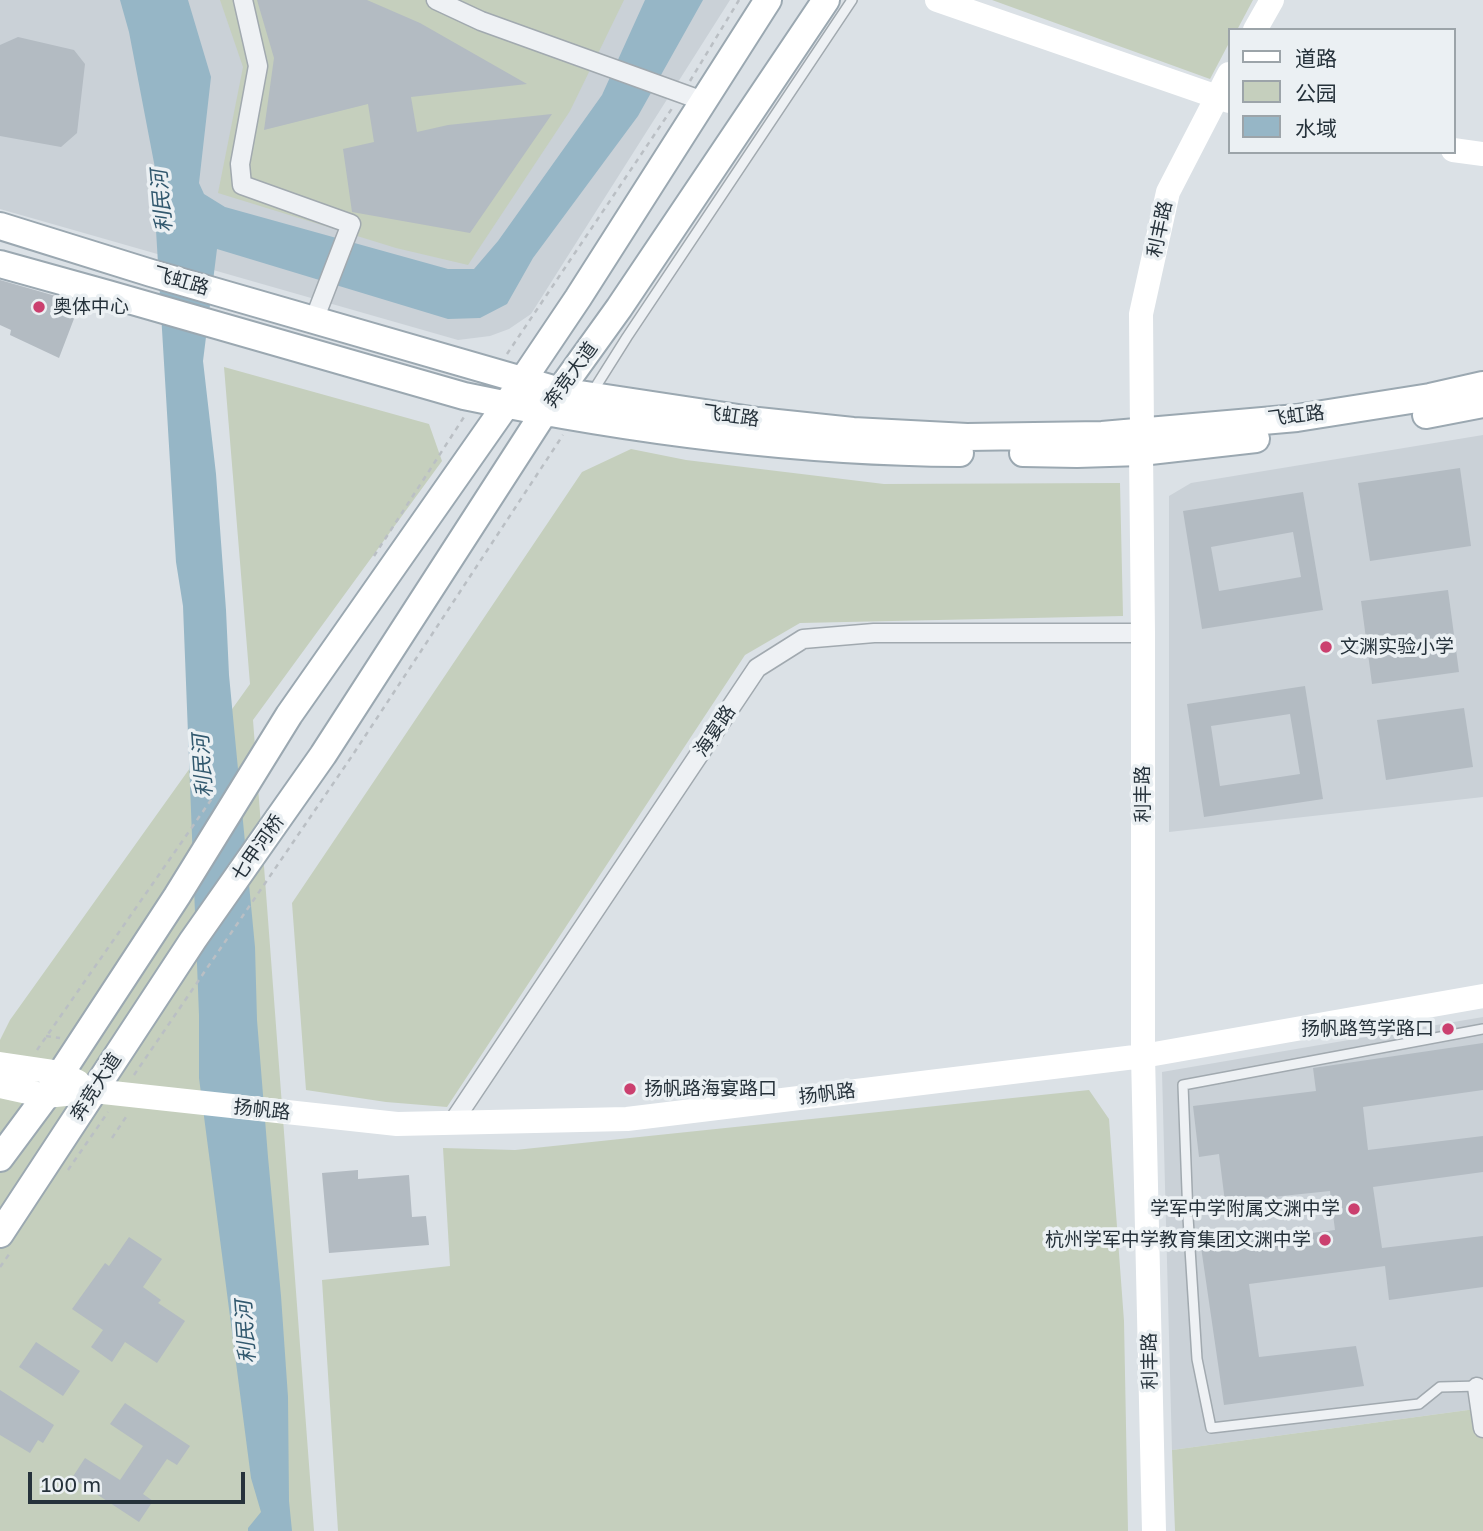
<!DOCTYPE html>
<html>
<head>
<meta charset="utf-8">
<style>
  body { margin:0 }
  #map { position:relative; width:1483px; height:1531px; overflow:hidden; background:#dbe1e6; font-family:"Golos Text","Noto Sans SC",sans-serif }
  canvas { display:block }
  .legend { position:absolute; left:1228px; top:28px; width:228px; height:126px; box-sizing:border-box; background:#ebf0f3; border:2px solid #9ca4a9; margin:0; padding:9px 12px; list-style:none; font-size:21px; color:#26323b }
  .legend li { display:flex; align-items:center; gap:14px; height:35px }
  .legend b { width:35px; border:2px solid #9ca4a9 }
  .scale { position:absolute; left:28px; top:1472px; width:217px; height:32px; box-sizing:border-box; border:4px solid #26323b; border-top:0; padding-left:9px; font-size:21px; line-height:24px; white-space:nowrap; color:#26323b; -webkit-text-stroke:5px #ebf0f3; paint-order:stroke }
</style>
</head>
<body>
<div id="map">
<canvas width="1483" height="1531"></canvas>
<ul class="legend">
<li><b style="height:9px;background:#fff"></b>道路</li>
<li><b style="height:19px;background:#c5cfbd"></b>公园</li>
<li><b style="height:19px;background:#96b6c6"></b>水域</li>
</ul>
<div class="scale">100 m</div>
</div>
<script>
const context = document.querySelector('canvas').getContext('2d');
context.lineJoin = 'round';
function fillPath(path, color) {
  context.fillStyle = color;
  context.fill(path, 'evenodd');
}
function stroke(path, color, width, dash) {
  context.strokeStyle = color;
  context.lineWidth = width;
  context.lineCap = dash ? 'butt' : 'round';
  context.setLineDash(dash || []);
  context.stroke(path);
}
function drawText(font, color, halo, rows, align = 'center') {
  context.font = font + ' "Golos Text","Noto Sans SC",sans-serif';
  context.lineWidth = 7;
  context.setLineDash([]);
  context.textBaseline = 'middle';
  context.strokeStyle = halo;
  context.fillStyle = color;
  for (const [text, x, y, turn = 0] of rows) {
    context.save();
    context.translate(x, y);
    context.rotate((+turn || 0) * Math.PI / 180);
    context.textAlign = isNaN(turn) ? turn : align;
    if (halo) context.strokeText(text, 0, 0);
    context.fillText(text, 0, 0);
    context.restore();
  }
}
fillPath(new Path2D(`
  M0 0H730L531 314 509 329 490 336 458 340 0 209Z
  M1483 435V797L1169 832V496L1191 483Z
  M1483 1017V1408L1172 1450 1162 1072Z`), '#cad1d7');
fillPath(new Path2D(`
  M220 0H624L570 111 468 265 396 248 218 193 243 67Z
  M992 0H1253L1237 30H1229V43L1210 79Z
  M224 367 429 424 442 461 253 720 314 1531H0V1040L10 1020 250 684Z
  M631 449 686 460 884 484 1120 483 1123 616 800 623 745 655 447 1107 386 1102 306 1090 292 903 582 472Z
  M1089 1090 1109 1119 1124 1321 1128 1531H338L322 1280 450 1266 443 1148 515 1150Z
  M1483 1408V1531H1175L1172 1450Z`), '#c5cfbd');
fillPath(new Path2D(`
  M120 0H188L211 77 199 183 204 194 225 207 448 269H474L498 241 602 95 645 0H703L638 116 533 258 507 304 480 318 448 319 217 249 203 361 216 474 226 610 229 675 255 947 257 1020 268 1157 281 1296 288 1397 289 1501 292 1531H248V1528L261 1512 251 1478 199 1078V1015L183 606 176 562 156 230 155 168 129 32Z`), '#96b6c6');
fillPath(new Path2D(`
  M257 0H367L420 23 527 84 411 97 417 132 448 125 552 114 470 233 352 212 343 149 374 142 368 104 264 130 274 58Z
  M18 37 74 50 85 64 77 133 61 147 0 136V45Z
  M0 280 80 303 59 358 10 335 11 330 0 325Z
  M1460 468 1471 546 1370 561 1358 483Z
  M1303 492 1323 610 1202 629 1183 511ZM1293 532 1301 577 1219 591 1211 547Z
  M1448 590 1459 672 1372 684 1361 601Z
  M1305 686 1323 799 1204 817 1187 704ZM1290 714 1300 774 1220 786 1211 726Z
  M1464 708 1473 767 1386 780 1377 720Z
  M1483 1043V1090L1363 1107 1368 1150 1483 1136V1172L1373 1187 1382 1248 1483 1236V1287L1389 1300 1385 1266 1249 1284 1259 1357 1356 1346 1364 1386 1224 1405 1201 1247 1335 1230 1330 1191 1225 1202 1219 1154 1199 1157 1193 1106 1316 1091 1313 1068Z
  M358 1170V1179L409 1175 412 1217 426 1216 429 1245 329 1253 322 1173Z
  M129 1237 162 1259 143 1287 161 1300 158 1303 185 1321 157 1363 125 1342 112 1362 91 1347 103 1330 72 1309 105 1263 109 1266Z
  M36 1342 80 1371 63 1396 19 1367Z
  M0 1390 54 1425 43 1443 38 1440 30 1453 0 1435Z
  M125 1403 190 1446 177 1465 167 1459 143 1494 153 1501 139 1522 72 1478 85 1458 120 1480 143 1446 110 1424Z`), '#b3bbc2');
const lane = new Path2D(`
  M593 391 627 337 852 0
  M1480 1386 1440 1387 1419 1404 1211 1428 1197 1359 1188 1217 1183 1085 1483 1029`);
const street = new Path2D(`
  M243 0 258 66 240 164 242 185 351 224 314 320
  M436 0 481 21 703 101
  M453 1122 757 668 803 639 874 633H1143
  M1477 1387 1483 1428`);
const primary = new Path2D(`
  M0 226 151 273 560 391 758 421 853 431 967 437 1102 435 1297 418 1430 397 1483 385
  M0 264 108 294 464 396C627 430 793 452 960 453
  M1426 415 1483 404
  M1023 453 1077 454 1141 452 1256 439
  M0 1158 46 1096 177 896 289 715 506 405 578 298 768 0
  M0 1234 193 940 323 755 545 411 619 308 826 0`);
stroke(lane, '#a1a9af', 12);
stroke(street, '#a1a9af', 21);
stroke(primary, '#9ba8b1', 30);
stroke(new Path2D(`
  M690 81 739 0
  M507 354 673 107
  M374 556 464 417
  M46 1036 60 1038
  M37 1050 213 797
  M134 1075 352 756 563 435
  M112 1138 126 1117
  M68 1170 108 1112
  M0 1267 10 1253`), '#babfc4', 2.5, [5, 5]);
stroke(lane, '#eef1f4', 9);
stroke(street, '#eef1f4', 18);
stroke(new Path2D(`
  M937 0 1229 101
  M1255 30 1272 0
  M1453 150 1483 154
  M0 1064 61 1073 78 1082
  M0 1086 46 1096 94 1091 397 1124 627 1119 1143 1056 1483 996
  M1154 1531 1143 1056V633L1141 452 1142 431 1141 314 1168 192 1229 74`), '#fff', 24);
stroke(primary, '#fff', 26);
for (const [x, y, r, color] of [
  [39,307,7,"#cb406f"],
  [1326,647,7,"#cb406f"],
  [1448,1029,7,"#cb406f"],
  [630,1089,7,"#cb406f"],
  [1354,1209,7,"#cb406f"],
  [1325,1240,7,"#cb406f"]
]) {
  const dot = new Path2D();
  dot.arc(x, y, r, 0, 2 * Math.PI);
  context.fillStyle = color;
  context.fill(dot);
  stroke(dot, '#ebf0f3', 2.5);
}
drawText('19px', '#26323b', '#ebf0f3', [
  ["利丰路",1160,229,-78],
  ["飞虹路",181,281,16],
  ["奔竞大道",571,375,-54],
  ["飞虹路",731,416,8],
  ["飞虹路",1296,416,-7],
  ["海宴路",715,731,-56],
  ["利丰路",1143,794,-90],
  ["七甲河桥",258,848,-55],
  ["奔竞大道",96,1087,-57],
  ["扬帆路",827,1094,-7],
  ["扬帆路",262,1110,6],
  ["利丰路",1150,1361,-91]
]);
drawText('19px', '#26323b', '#ebf0f3', [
  ["奥体中心",53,307],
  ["文渊实验小学",1340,647],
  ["扬帆路笃学路口",1434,1029,"right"],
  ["扬帆路海宴路口",644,1089],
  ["学军中学附属文渊中学",1340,1209,"right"],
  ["杭州学军中学教育集团文渊中学",1311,1240,"right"]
], 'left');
drawText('italic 21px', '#31586e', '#ebf0f3', [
  ["利民河",162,201,-95],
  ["利民河",203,766,-94],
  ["利民河",246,1332,-94]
]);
</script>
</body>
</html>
